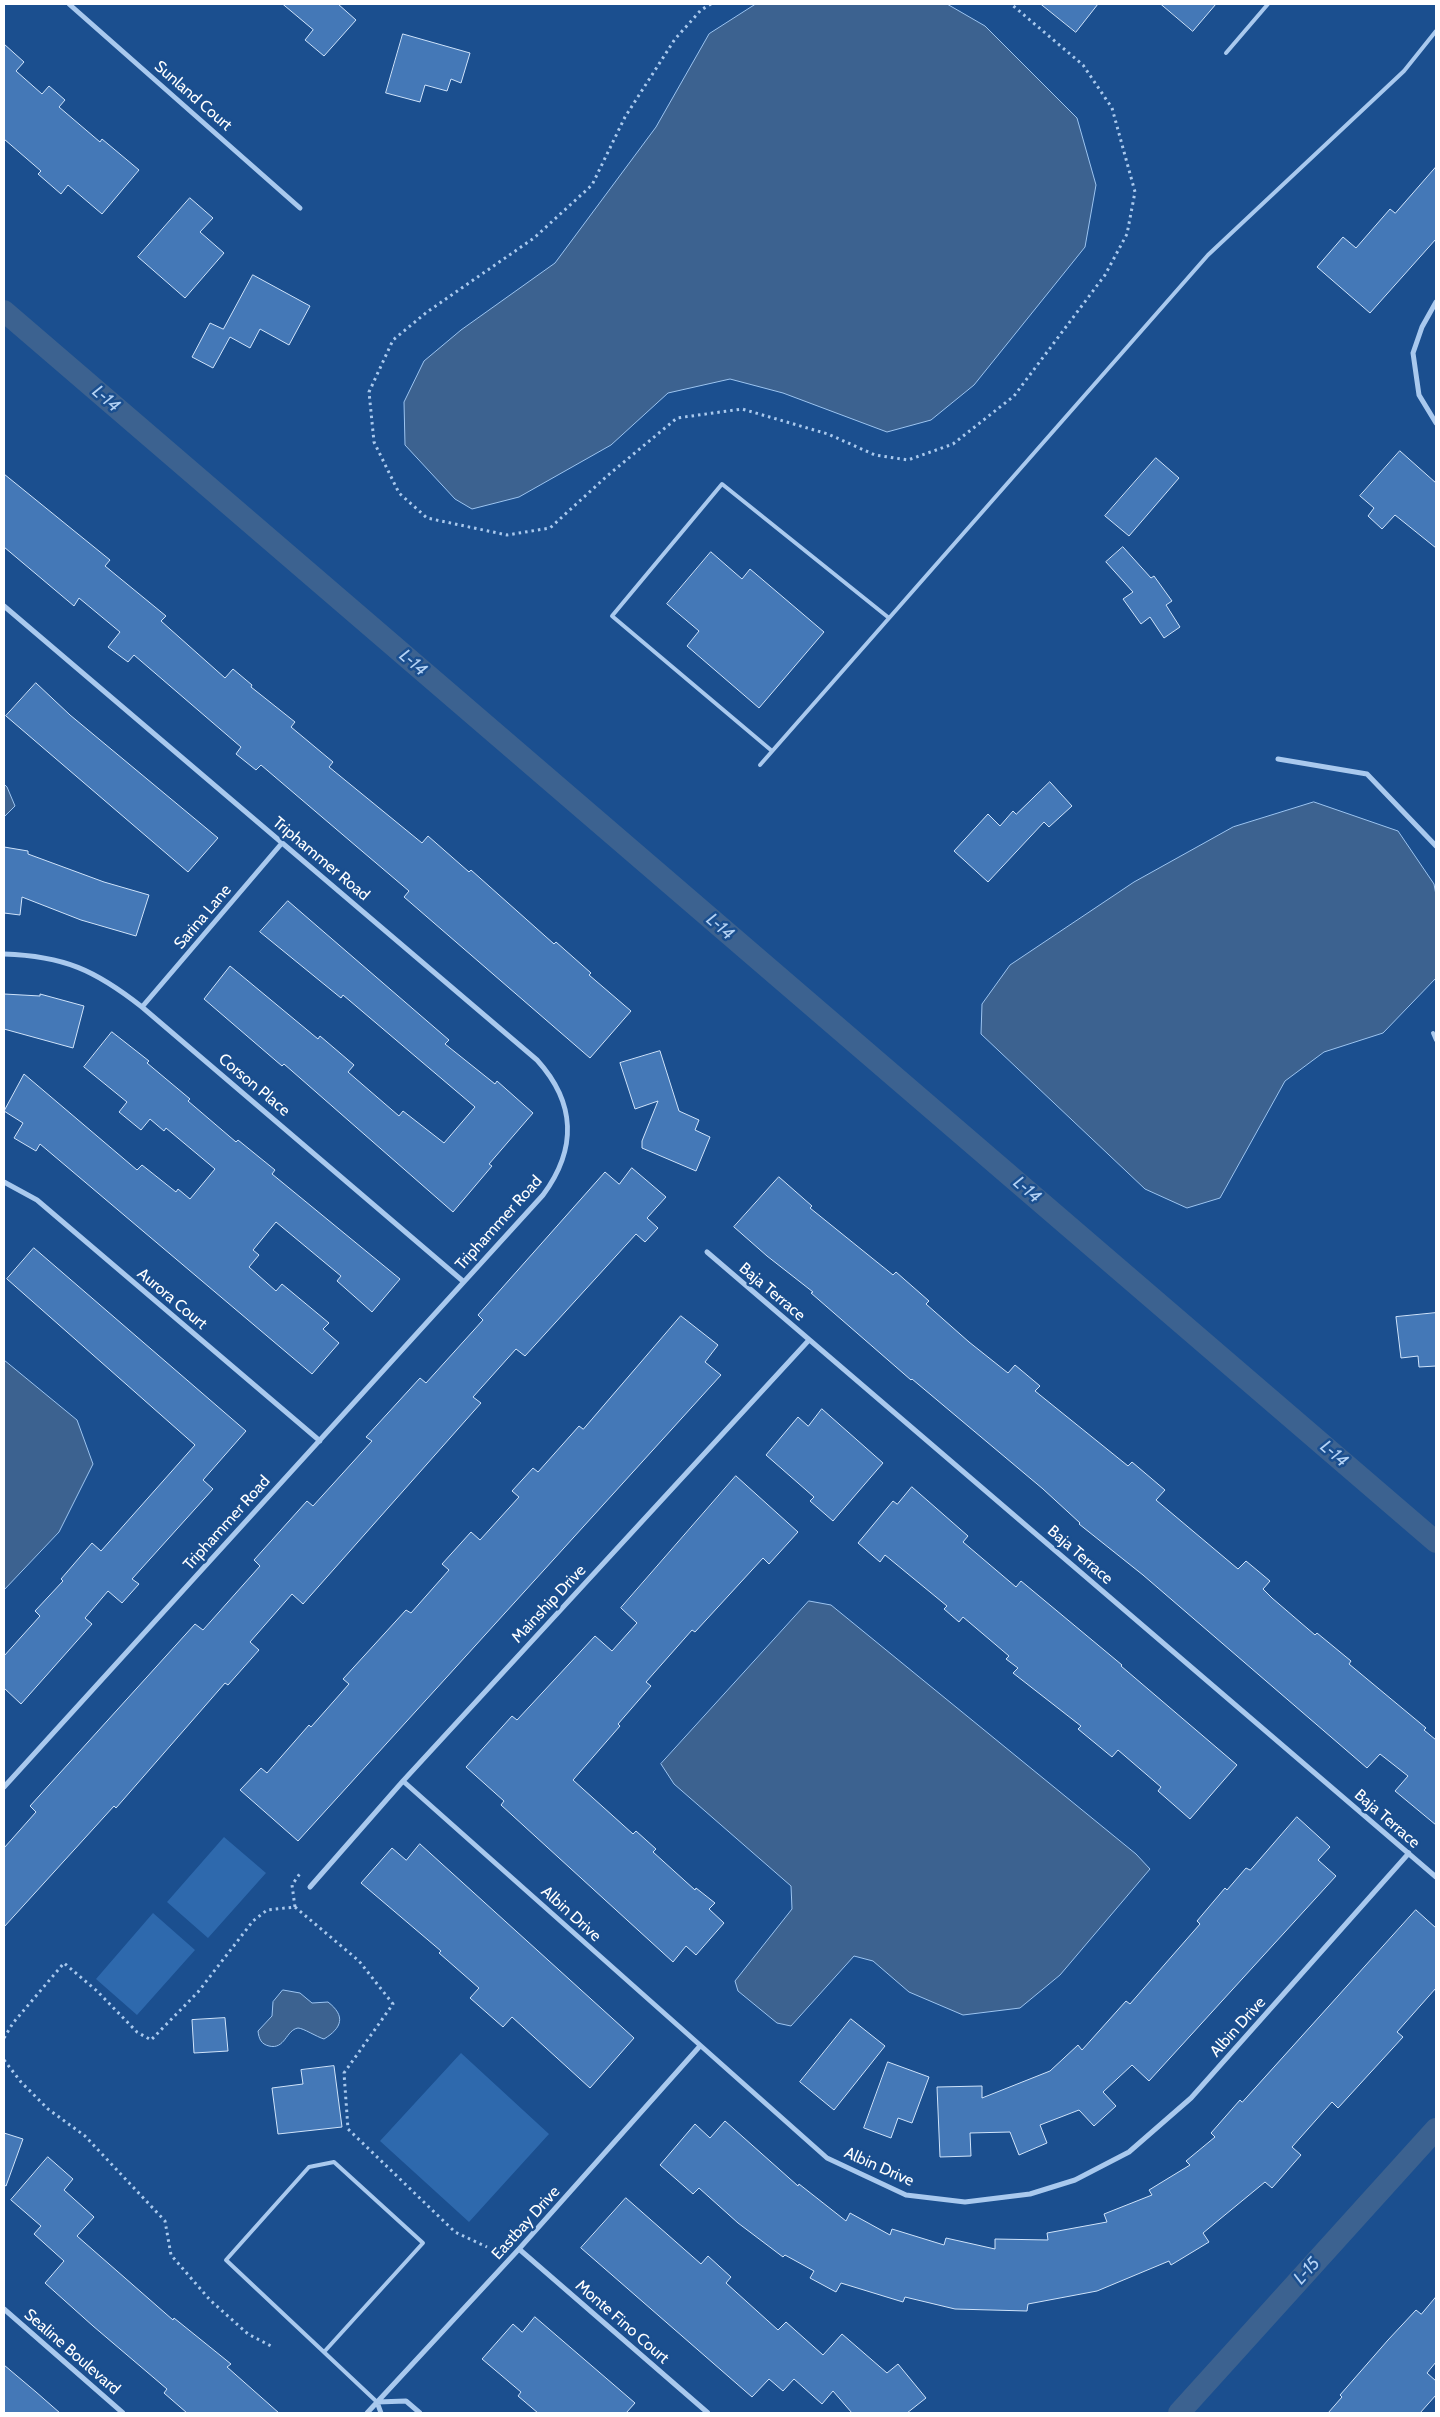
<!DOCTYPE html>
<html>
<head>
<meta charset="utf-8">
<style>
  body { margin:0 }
  #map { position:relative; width:1440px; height:2417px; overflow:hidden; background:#1b4f8f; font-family:Cabin,sans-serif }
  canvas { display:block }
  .frame { position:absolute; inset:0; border:5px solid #fff; pointer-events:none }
</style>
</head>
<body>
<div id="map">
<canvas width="1440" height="2417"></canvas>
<div class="frame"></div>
</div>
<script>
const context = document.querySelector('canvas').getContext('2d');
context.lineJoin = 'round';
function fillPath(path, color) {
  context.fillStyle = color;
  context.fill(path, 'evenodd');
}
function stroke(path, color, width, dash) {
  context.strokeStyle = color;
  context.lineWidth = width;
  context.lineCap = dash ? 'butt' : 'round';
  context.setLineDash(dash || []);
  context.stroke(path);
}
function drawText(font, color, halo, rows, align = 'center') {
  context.font = font + ' Cabin,sans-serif';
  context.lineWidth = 5;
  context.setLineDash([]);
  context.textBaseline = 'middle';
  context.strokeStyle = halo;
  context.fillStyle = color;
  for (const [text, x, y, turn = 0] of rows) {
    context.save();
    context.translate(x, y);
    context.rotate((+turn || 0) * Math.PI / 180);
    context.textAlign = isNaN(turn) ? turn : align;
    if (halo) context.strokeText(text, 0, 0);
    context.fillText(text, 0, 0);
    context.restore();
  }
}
fillPath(new Path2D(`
  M224 1837 266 1873 208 1938 167 1902Z
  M153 1913 195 1950 137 2015 96 1979Z
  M461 2053 549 2134 469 2222 380 2141Z`), '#2e69ad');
const water = new Path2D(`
  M756 4H947L985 26 1077 118 1096 185 1085 247 974 385 931 420 887 432 783 393 730 379 668 393 611 445 519 497 472 509 455 499 405 445 404 402 424 361 461 330 555 263 656 127 709 34Z
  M4 784 7 787 15 806 4 817Z
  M1314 802 1398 831 1434 884 1436 895V978L1383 1033 1324 1052 1285 1081 1220 1198 1187 1208 1145 1189 981 1034 982 1004 1010 965 1134 882 1233 827Z
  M4 1360 77 1420 93 1464 59 1532 4 1590Z
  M809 1601 831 1605 1136 1854 1150 1869 1060 1975 1020 2008 963 2015 909 1992 873 1961 854 1956 791 2026 777 2023 738 1991 735 1981 792 1909 791 1886 674 1784 661 1764Z
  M283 1990 300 1993 312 2003 328 2002C346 2016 342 2028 324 2039 317 2037 303 2028 298 2028 286 2030 285 2050 269 2046 261 2044 259 2039 258 2031L272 2016 273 2002Z`);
fillPath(water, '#3c6290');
stroke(water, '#9cc4f0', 1);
stroke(new Path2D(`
  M4 311 1436 1542
  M1179 2413 1436 2129`), '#3c6290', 22);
const building = new Path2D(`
  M283 4H338L356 20 324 56 305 40 313 30Z
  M1041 4H1098L1076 32Z
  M1161 4H1216L1193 31Z
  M403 34 470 53 461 83 451 79 447 91 425 85 420 102 386 93Z
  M4 44 24 62 16 71 42 94 49 86 65 100 59 107 100 142 102 139 139 170 102 214 68 185 61 194 38 174 41 171 4 139Z
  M1436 167V239L1370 313 1317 267 1343 237 1356 248 1390 209 1395 213Z
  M190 198 213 218 200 232 224 253 185 298 138 257Z
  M253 275 310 306 289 345 260 329 250 348 230 337 213 368 192 357 210 323 223 329Z
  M1400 451 1436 483V548L1395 515 1382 529 1368 516 1374 508 1360 496Z
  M1156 458 1179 478 1129 536 1105 516Z
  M4 474 110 560 105 566 166 616 161 621 225 678 233 669 252 685 251 687 295 722 291 727 333 762 329 767 422 843 428 836 469 872 471 870 554 944 556 942 591 973 589 975 631 1011 590 1058 404 897 409 891 356 846 261 765 256 770 236 754 241 747 134 655 128 662 108 647 120 632 79 598 74 606 4 547Z
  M1123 547 1151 578 1154 576 1172 601 1166 605 1180 627 1164 638 1150 617 1141 624 1123 599 1133 592 1106 562Z
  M711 552 742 579 750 569 824 632 759 708 687 646 699 631 667 604Z
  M36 683 70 715 218 838 188 872 6 716Z
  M1050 782 1072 806 1049 827 1044 822 988 882 954 851 988 814 1000 826 1013 811 1016 814Z
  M4 847 28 851V854L104 882 149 895 136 936 81 920 22 897 20 915 4 913Z
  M288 901 449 1040 445 1044 495 1084 497 1081 533 1113 489 1164 492 1166 453 1212 284 1064 282 1066 204 999 230 966 318 1039 320 1036 354 1065 348 1072 399 1116 403 1111 444 1143 475 1107 343 995 341 998 260 932Z
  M4 994 40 996V994L84 1006 73 1048 4 1029Z
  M112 1032 149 1061 147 1063 190 1099 188 1101 236 1142 238 1140 275 1170 272 1174 400 1279 372 1312 337 1281 341 1276 276 1222 253 1250 259 1255 249 1267 276 1291 282 1284 329 1323 323 1329 339 1343 312 1374 40 1144 36 1151 14 1138 23 1123 4 1111 24 1074 137 1170 142 1165 176 1192 178 1189 190 1199 215 1169 166 1128 164 1131 150 1119 141 1130 119 1112 127 1102 84 1067Z
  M660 1051 679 1111 699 1120 695 1130 710 1137 696 1171 642 1148V1141L658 1101 635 1109 620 1063Z
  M632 1168 666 1197 647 1218 658 1228 645 1242 636 1234 525 1356 516 1349 473 1397 481 1403 303 1604 292 1594 250 1642 259 1650 228 1685 225 1683 116 1808 114 1806 4 1927V1848L36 1812 30 1806 195 1624 203 1630 260 1566 254 1560 307 1501 313 1506 372 1441 366 1437 420 1378 426 1383 483 1320 478 1315 605 1172 619 1184Z
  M779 1177 812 1206 810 1208 893 1275 896 1272 929 1301 926 1304 969 1342 1008 1373 1015 1365 1040 1386 1035 1391 1128 1466 1132 1462 1165 1490 1156 1500 1238 1569 1246 1561 1270 1581 1263 1589 1272 1598 1315 1635 1317 1633 1351 1661 1349 1664 1426 1728 1424 1730 1436 1740V1825L1395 1791 1408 1776 1380 1754 1367 1768 1143 1575 1079 1524 1080 1523 1043 1489 912 1379 911 1380 811 1293 813 1292 767 1256 734 1227Z
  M34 1248 246 1431 203 1480 213 1489 132 1579 139 1584 122 1603 108 1591 85 1618 92 1624 21 1704 4 1688V1656L40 1616 35 1611 63 1581 61 1579 92 1543 101 1551 195 1445 7 1279Z
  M1436 1313V1366L1419 1367 1418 1356 1401 1358 1396 1317Z
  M681 1316 718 1345 705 1362 721 1375 298 1841 240 1790 261 1768 267 1773 309 1725 311 1727 349 1684 343 1679 406 1610 411 1613 449 1570 442 1564 471 1532 480 1540 519 1497 512 1491 533 1468 538 1472 579 1426 583 1429Z
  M822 1409 883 1463 833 1521 810 1501 814 1497 766 1455 798 1417 808 1426Z
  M736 1476 798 1532 769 1564 763 1558 695 1632 692 1630 646 1682 651 1686 618 1724 620 1726 573 1780 633 1834 636 1831 656 1849 653 1852 695 1890 696 1888 715 1903 709 1909 724 1923 696 1955 686 1946 673 1962 501 1805 504 1801 466 1767 512 1716 517 1720 595 1636 612 1651 637 1623 621 1608Z
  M912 1487 968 1536 963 1542 1016 1587 1021 1581 1122 1665 1121 1666 1237 1765 1190 1819 1158 1791 1161 1787 1118 1750 1112 1757 1078 1729 1081 1726 1013 1673 1018 1668 1006 1659 1009 1656 963 1617 959 1622 944 1609 947 1606 885 1555 880 1562 858 1543 893 1501 897 1504Z
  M1297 1817 1330 1847 1318 1860 1336 1876 1149 2081 1132 2065 1103 2092 1116 2106 1094 2126 1079 2110 1040 2125 1047 2143 1019 2155 1010 2132 970 2133 971 2156 940 2157 937 2087 982 2086V2098L1050 2071 1078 2045 1082 2050 1126 2001 1130 2004 1200 1924 1197 1921 1225 1888 1227 1890 1246 1868 1250 1870Z
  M420 1844 634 2038 590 2088 512 2017 503 2027 470 1998 479 1988 439 1953 441 1951 361 1883 392 1848 406 1860Z
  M1416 1910 1436 1928V1988L1397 2032 1403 2037 1338 2108 1332 2102 1292 2147 1301 2155 1272 2188 1265 2182 1203 2233 1209 2242 1171 2265 1169 2261 1097 2291 1028 2304 1027 2311 955 2309 905 2297 903 2302 841 2283 836 2292 810 2278 814 2271 785 2255 783 2257 738 2223 699 2188 693 2194 660 2165 695 2124 710 2138 725 2121 798 2186 799 2184 846 2221 850 2213 890 2235 892 2229 944 2245 946 2238 995 2249V2239L1048 2240 1047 2233 1107 2222 1104 2214 1152 2195 1149 2190 1190 2165 1186 2161 1215 2137 1211 2133 1240 2100 1242 2102Z
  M225 2018 228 2051 194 2053 192 2020Z
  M851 2019 885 2046 834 2110 800 2082Z
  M888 2062 929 2077 912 2123 898 2118 891 2138 864 2128Z
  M334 2066 342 2127 278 2134 272 2088 303 2084 301 2070Z
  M4 2133 23 2139 6 2186 4 2185Z
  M48 2157 73 2179 64 2190 94 2217 77 2236 173 2320 174 2318 231 2364 227 2367 279 2413H187L164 2393 167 2389 93 2326 45 2283 64 2261 34 2234 41 2226 11 2200Z
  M626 2198 701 2264 708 2256 731 2277 726 2283 778 2330 786 2322 823 2355 842 2334 887 2373 898 2364 926 2398 907 2413H852L833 2391 822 2404 794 2379 783 2391 769 2379 752 2397 581 2248Z
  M1436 2297V2362L1427 2373 1436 2381V2395L1420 2413H1328L1342 2397 1340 2395 1388 2340 1416 2310 1421 2314Z
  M535 2317 635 2403 626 2413H538L518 2396 521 2392 482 2359 513 2324 522 2332Z
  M4 2365 36 2392 60 2413H4Z`);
fillPath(building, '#4478b7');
stroke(building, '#cfe3fa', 1);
stroke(new Path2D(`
  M711 4 701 10 675 39 625 117 592 185 534 238 427 312 393 340 369 392 374 442 399 493 427 518 507 535 550 528 607 476 677 418 742 409 828 434 875 455 908 460 953 444 1014 396 1105 275 1127 234 1135 192 1112 108 1083 65 1011 4
  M295 1907 359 1961 393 2004 344 2073 348 2129 455 2232 487 2247
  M4 2038 13 2023 64 1963 97 1991 137 2032 151 2040 198 1992 253 1921 267 1910 295 1907 292 1885 301 1872
  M4 2060 21 2082 48 2109 85 2136 165 2221 171 2255 210 2300 248 2334 271 2346`), '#a9c9ee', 3, [2.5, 4]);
stroke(new Path2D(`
  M1226 53 1268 4
  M772 751 612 616 722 484 889 618
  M760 765 1208 255 1404 71 1436 31
  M1433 1033 1436 1040
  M324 2352 423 2243 334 2162 309 2167 226 2260 377 2402`), '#a9c9ee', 4);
stroke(new Path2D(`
  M69 4 300 208
  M1436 302 1422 327 1413 353 1419 395 1436 423
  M4 606 537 1060C576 1103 577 1149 543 1195L4 1787
  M1278 759 1367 774 1436 846
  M4 954C64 956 95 970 142 1007L464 1282
  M142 1007 282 843
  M4 1182 37 1200 320 1441
  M707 1252 1436 1877
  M403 1781 827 2158 906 2195 965 2202 1030 2194 1075 2180 1129 2152 1191 2098 1409 1853
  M310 1887 403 1781 809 1340
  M519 2249 708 2413
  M4 2309 123 2413
  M367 2413 519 2249 700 2046
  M381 2413 377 2402 406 2401 420 2413`), '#a9c9ee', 5);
drawText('16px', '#fff', '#1b4f8f', [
  ["Sunland Court",193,96,41],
  ["Triphammer Road",321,859,40],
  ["Sarina Lane",203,917,-50],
  ["Corson Place",254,1085,40],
  ["Triphammer Road",499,1223,-48],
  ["Baja Terrace",772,1292,40],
  ["Aurora Court",172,1299,40],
  ["Triphammer Road",227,1523,-48],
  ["Baja Terrace",1080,1555,41],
  ["Mainship Drive",549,1604,-47],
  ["Baja Terrace",1387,1819,41],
  ["Albin Drive",571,1914,42],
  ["Albin Drive",1238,2027,-48],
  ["Albin Drive",879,2167,24],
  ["Eastbay Drive",526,2223,-48],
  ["Monte Fino Court",622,2322,41],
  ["Sealine Boulevard",72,2352,41]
]);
drawText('italic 18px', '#b5d3f5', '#1b4f8f', [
  ["L-14",106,399,41],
  ["L-14",413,663,41],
  ["L-14",720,927,41],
  ["L-14",1027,1190,41],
  ["L-14",1334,1454,41],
  ["L-15",1307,2271,-48]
]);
</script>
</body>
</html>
